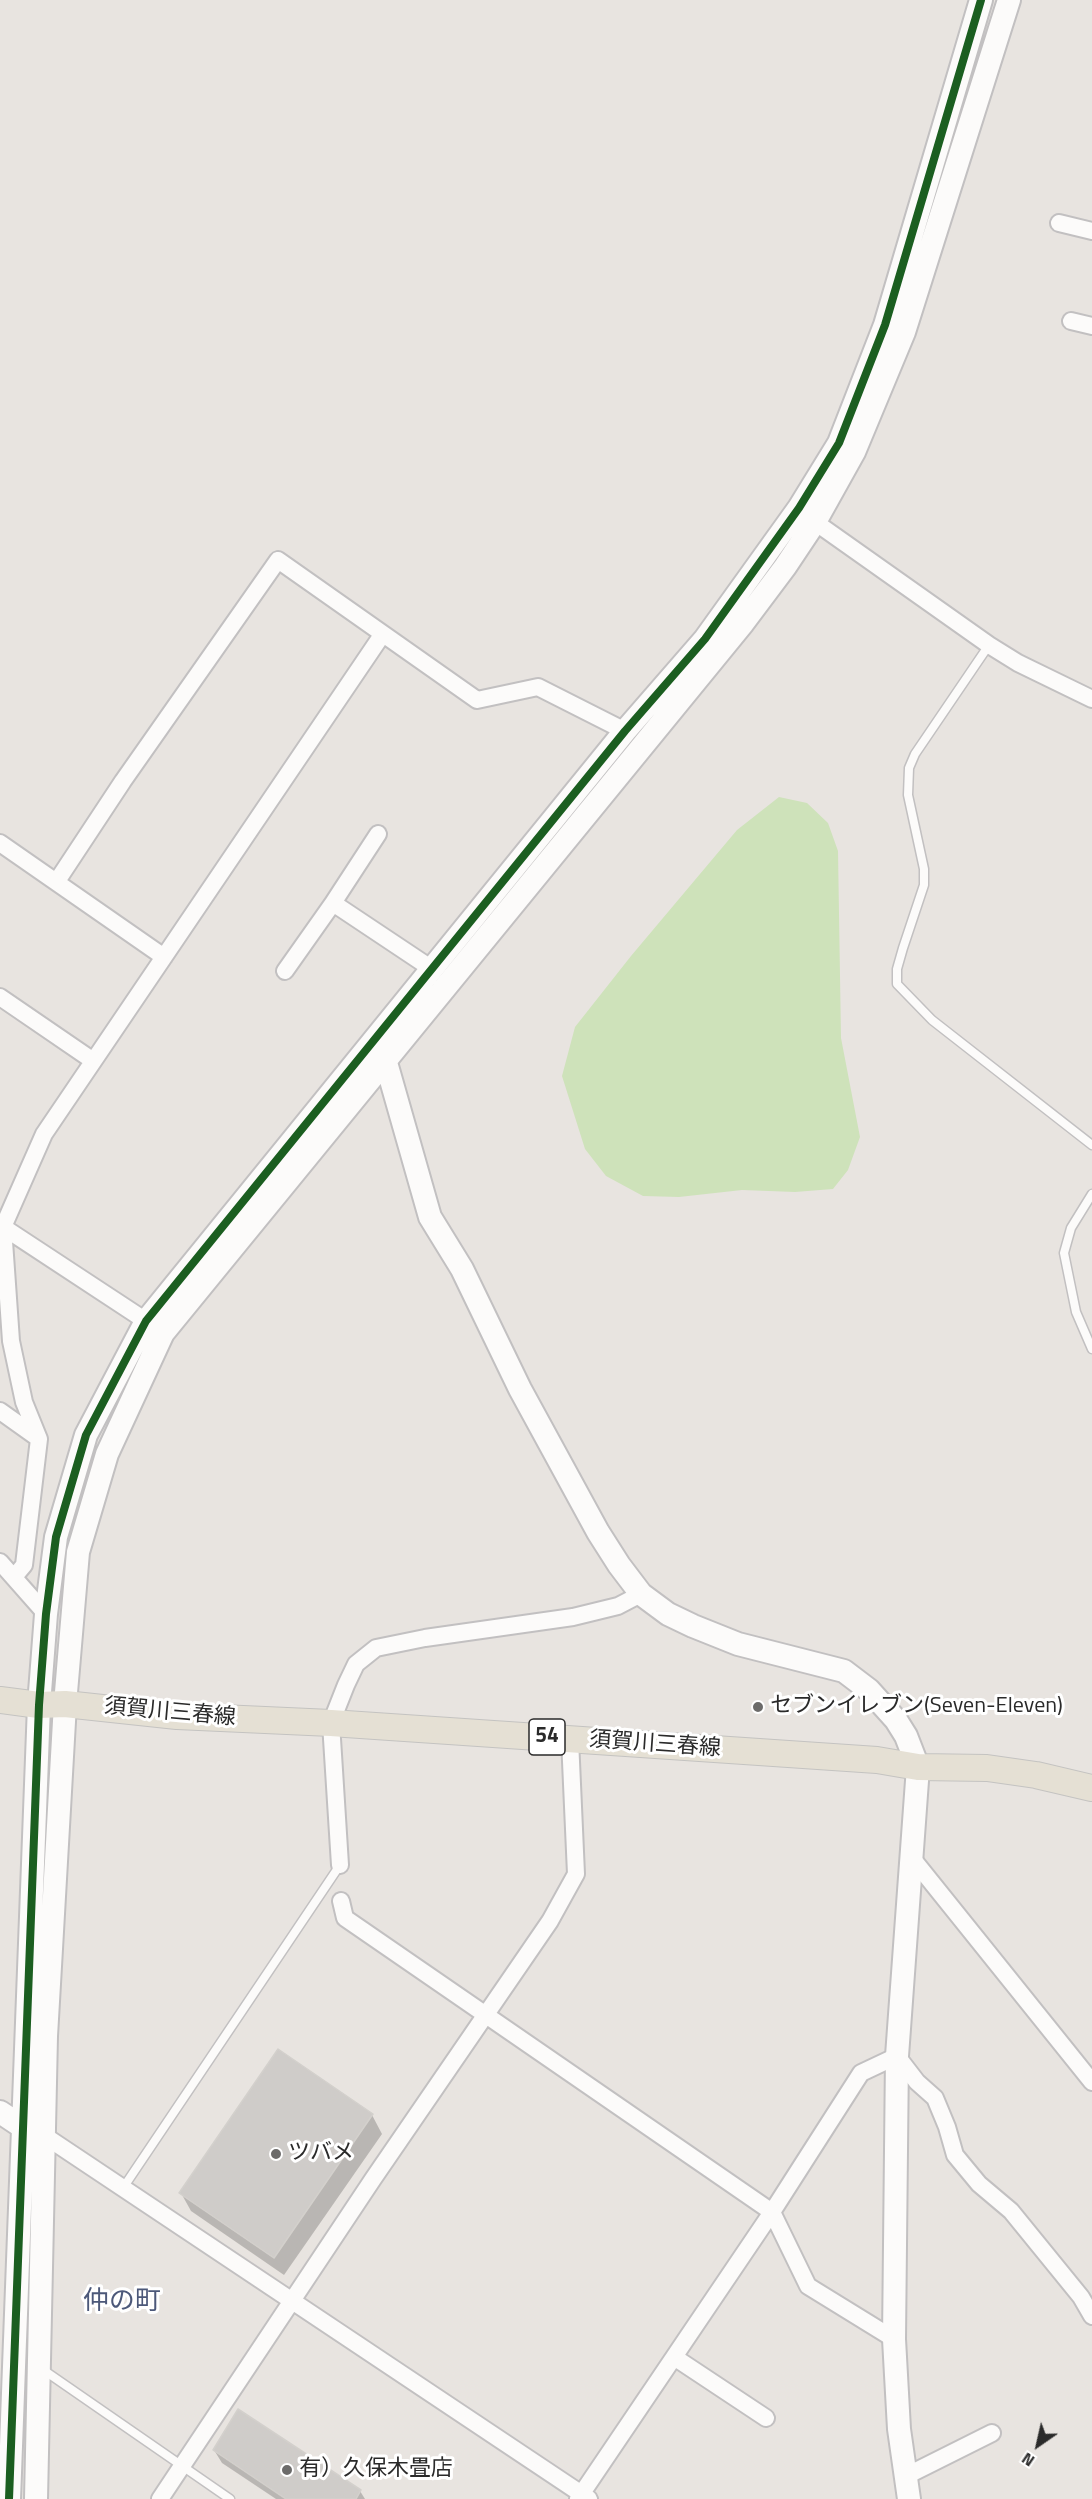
<!DOCTYPE html>
<html>
<head>
<meta charset="utf-8">
<style>
  body { margin:0 }
  #map { position:relative; width:1092px; height:2499px; overflow:hidden; background:#e8e4e0; font-family:"Titillium Web",sans-serif }
  canvas { display:block }
  .north { position:absolute; left:1008px; top:2415px; width:60px; height:60px; -webkit-text-stroke:4px #fff; paint-order:stroke; rotate:214deg; font-size:16px; font-weight:700; line-height:24px; text-align:center; color:#2a2a2a }
  .north::after { content:''; display:block; margin:auto; width:21px; height:27px; background:#2a2a2a; clip-path:polygon(50% 0,100% 100%,50% 72%,0 100%) }
</style>
</head>
<body>
<div id="map">
<canvas width="1092" height="2499"></canvas>
<div class="north">N</div>
</div>
<script>
const context = document.querySelector('canvas').getContext('2d');
context.lineJoin = 'round';
function fillPath(path, color) {
  context.fillStyle = color;
  context.fill(path, 'evenodd');
}
function stroke(path, color, width, dash) {
  context.strokeStyle = color;
  context.lineWidth = width;
  context.lineCap = dash ? 'butt' : 'round';
  context.setLineDash(dash || []);
  context.stroke(path);
}
function drawText(font, color, halo, rows, align = 'center') {
  context.font = font + ' "Titillium Web","Noto Sans JP",sans-serif';
  context.lineWidth = 6;
  context.setLineDash([]);
  context.textBaseline = 'middle';
  context.strokeStyle = halo;
  context.fillStyle = color;
  for (const [text, x, y, turn = 0] of rows) {
    context.save();
    context.translate(x, y);
    context.rotate((+turn || 0) * Math.PI / 180);
    context.textAlign = isNaN(turn) ? turn : align;
    if (halo) context.strokeText(text, 0, 0);
    context.fillText(text, 0, 0);
    context.restore();
  }
}
fillPath(new Path2D(`
  M779 797 807 803 828 823 838 851 841 1038 860 1137 848 1170 833 1189 795 1192 742 1190 679 1197 643 1196 606 1176 585 1149 562 1076 575 1027 631 956 737 830Z`), '#cee2ba');
fillPath(new Path2D(`
  M372 2115 382 2134 284 2275 191 2211 181 2193Z
  M214 2450 360 2491 365 2499H276L222 2463Z`), '#0003');
const building = new Path2D(`
  M278 2049 373 2114 274 2258 179 2193Z
  M238 2409 361 2490 356 2499H286L213 2450Z`);
fillPath(building, '#cfccc9');
stroke(building, '#d3d0cc', 1.5);
const lane = new Path2D(`
  M989 645 915 754 909 768 908 795 924 869V885L903 948 897 969V984L932 1020 1092 1145
  M1092 1194 1071 1228 1064 1253 1076 1312 1092 1349
  M123 2188 340 1865
  M42 2369 230 2499`);
const street = new Path2D(`
  M1059 223 1092 231
  M1071 321 1092 326
  M815 522 989 645 1018 663 1092 699
  M378 834 333 903 432 969
  M0 843 164 957
  M57 881 123 781 278 560 477 700 538 687 625 731
  M285 971 333 903
  M0 997 92 1060
  M3 1227 146 1321
  M0 1411 38 1438
  M0 1562 46 1614
  M14 1577 24 1565 39 1439 24 1402 11 1341 3 1227 44 1134 382 635
  M912 1858 1092 2082
  M340 1865 331 1723 346 1685 356 1664 376 1648 425 1638 573 1617 618 1606 641 1594
  M341 1901 345 1918 772 2212 808 2286 894 2339
  M45 2136 589 2499
  M674 2357 766 2418
  M906 2476 992 2433
  M160 2499 373 2179 550 1921 576 1874 570 1739
  M578 2499 772 2212 861 2073 897 2056 917 2082 935 2098 947 2127 955 2155 979 2184 1011 2211 1081 2297 1092 2316`);
const secondary = new Path2D(`
  M378 1050 385 1059 430 1217 462 1269 520 1389 598 1532 619 1565 641 1594 668 1614 693 1626 738 1644 844 1671 869 1690 896 1720 906 1736 918 1767 897 2056 894 2339 899 2429 909 2499
  M0 2112 24 2128 35 2132
  M9 2499 39 1705 46 1614 56 1537 86 1435 146 1321 625 731 705 639 799 508 839 443 885 325 981 0
  M36 2499 46 2036 65 1704 78 1552 107 1454 163 1333 743 623 785 567 815 522 854 452 904 332 1009 0`);
const primary = new Path2D(`
  M0 1700 39 1705 65 1704 177 1716 331 1723 877 1760 918 1767 987 1768 1036 1775 1092 1788`);
stroke(lane, '#c2c0c1', 11);
stroke(street, '#c2c0c1', 20);
stroke(secondary, '#c2c0c1', 26);
stroke(primary, '#c4c3c1', 28);
stroke(lane, '#fcfbfa', 8);
stroke(street, '#fcfbfa', 16);
stroke(secondary, '#fcfbfa', 22);
stroke(primary, '#e5e0d4', 26);
stroke(new Path2D(`
  M9 2499 39 1705 46 1614 56 1537 86 1435 146 1321 625 731 705 639 799 508 839 443 885 325 981 0`), '#1b5e20', 8);
for (const [x, y, r, color] of [
  [758,1707,6,"#6c6b6a"],
  [276,2154,6,"#6c6b6a"],
  [287,2470,6,"#6c6b6a"]
]) {
  const dot = new Path2D();
  dot.arc(x, y, r, 0, 2 * Math.PI);
  context.fillStyle = color;
  context.fill(dot);
  stroke(dot, '#fff', 2);
}
for (const [x, y, w] of [
  [547,1737,36]
]) {
  const box = new Path2D();
  box.roundRect(x - w / 2, y - 18, w, 36, 4.5);
  context.fillStyle = '#fff';
  context.fill(box);
  stroke(box, '#2a2a2a', 1.5);
}
drawText('bold 21px', '#2a2a2a', null, [
  ["54",547,1737]
]);
drawText('22px', '#2a2a2a', '#fff', [
  ["セブンイレブン(Seven-Eleven)",770,1707],
  ["ツバメ",288,2154],
  ["有）久保木畳店",299,2470]
], 'left');
drawText('22px', '#2a2a2a', '#fff', [
  ["須賀川三春線",170,1713,5],
  ["須賀川三春線",655,1745,4]
]);
drawText('26px', '#4c5879', '#fff', [
  ["仲の町",122,2303]
]);
</script>
</body>
</html>
